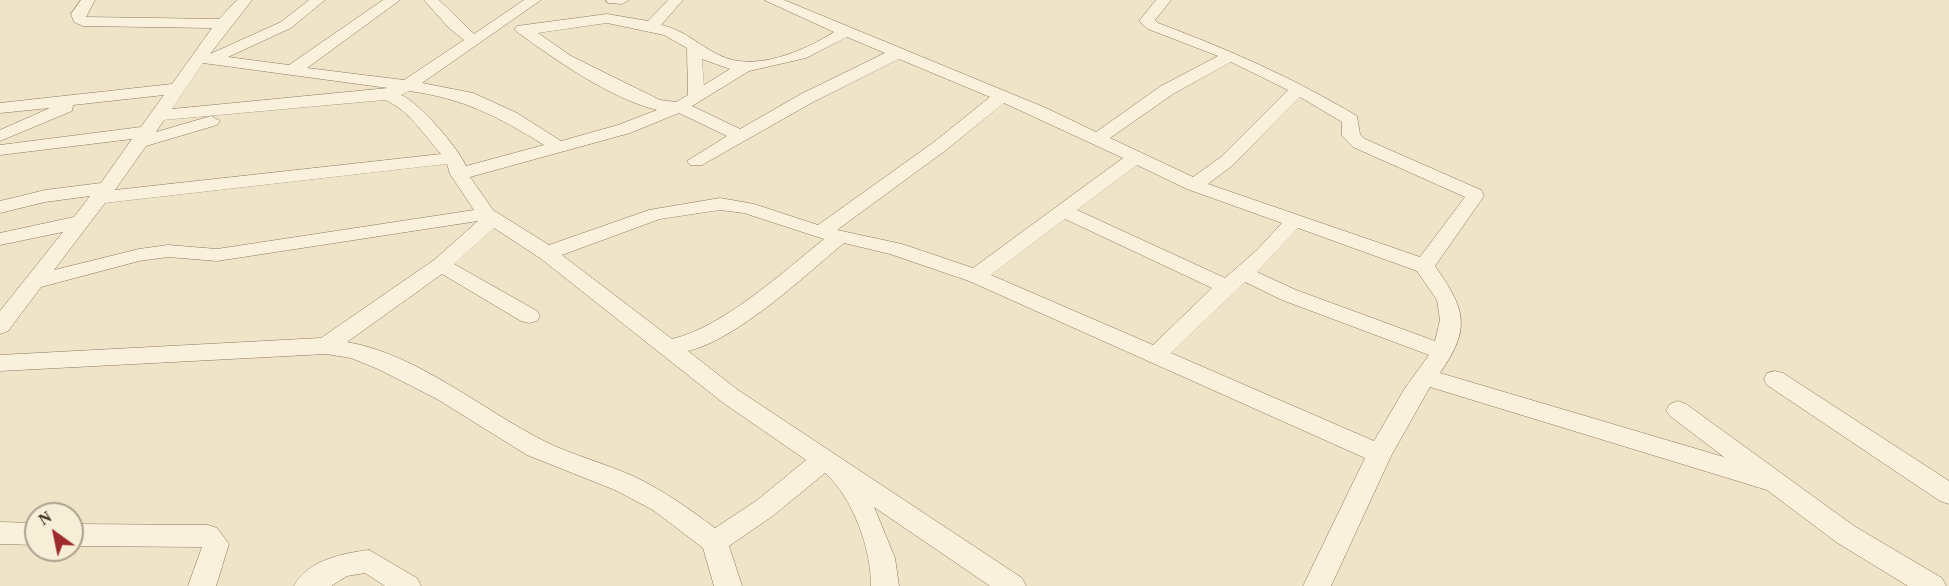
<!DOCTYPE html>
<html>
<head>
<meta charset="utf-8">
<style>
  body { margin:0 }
  #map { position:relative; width:1949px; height:586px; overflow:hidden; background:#f0e4c8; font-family:Georgia,serif }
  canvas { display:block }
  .north { position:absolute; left:24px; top:502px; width:60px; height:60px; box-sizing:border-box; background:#f7eed8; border:2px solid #ada18e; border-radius:50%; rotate:327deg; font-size:16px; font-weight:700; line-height:24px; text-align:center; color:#3d2e20 }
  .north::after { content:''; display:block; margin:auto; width:21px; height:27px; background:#9e2a2b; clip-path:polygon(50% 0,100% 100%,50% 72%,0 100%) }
</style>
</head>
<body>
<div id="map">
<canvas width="1949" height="586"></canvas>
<div class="north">N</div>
</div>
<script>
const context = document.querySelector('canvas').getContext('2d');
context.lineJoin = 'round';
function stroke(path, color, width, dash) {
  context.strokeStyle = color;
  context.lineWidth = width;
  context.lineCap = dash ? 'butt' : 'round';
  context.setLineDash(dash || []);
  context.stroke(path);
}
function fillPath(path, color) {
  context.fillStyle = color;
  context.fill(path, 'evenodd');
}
const minor = new Path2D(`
  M81 0H95L86 17 219 19 237 0H252L210 54 281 22 309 0H325L291 28 228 57 289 65 383 0H400L307 68 404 80 464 40 449 28 424 0H439L474 34 524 0H541L422 83 473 93 517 113 561 141 618 125 657 110C609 98 556 60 517 32L514 29 517 26 607 14 648 21 668 0H683L661 25C685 30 698 45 719 55 754 73 804 51 834 32L764 0H784L1046 108 1096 132 1161 86 1218 56 1148 29 1139 21 1156 0H1171L1155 20 1158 23C1230 50 1291 77 1357 116L1360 134 1365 139 1481 190 1484 196 1435 266C1465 309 1472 327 1440 373L1724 457 1670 416 1666 410 1670 404 1678 401 1686 404 1854 526 1942 578 1946 586H1908L1836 542 1767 490 1430 387 1391 456 1331 586H1303L1365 458 969 281 890 254 844 243C803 277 738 339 688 351L738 390 1022 578 1026 586H990L874 507 895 558 899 586H871C871 548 853 498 825 473L774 515 729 546 742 586H714L703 548 653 510 615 490 527 455 437 399 378 369 351 358 326 354 0 371V355L321 338 434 260 478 221 217 261 168 257 139 261 41 287 8 331 0 334V311L63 232 0 245V233L74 217 90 196 45 202 0 213V201L45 190 101 183 132 139 0 155V145L141 127 164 95 73 105 72 111 0 141V130L50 108 0 113V103L172 84 212 28 83 26 74 22 71 14ZM607 23 664 35 687 48 688 95 676 102 660 100 571 56 538 33ZM847 37 885 53 801 94 740 129 692 106 749 71 806 58ZM702 59 730 69 704 85ZM899 59 990 97 934 142 818 225 754 204 720 198 649 210 549 245 493 210 470 177 630 133 679 113 727 136 687 161 690 165H702L813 102ZM1231 62 1288 90 1221 157 1193 177 1110 138 1173 94ZM203 63 388 88 172 109ZM409 91C463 98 499 117 544 145L466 166C460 150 418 101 401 95ZM1300 97 1342 122V136L1353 147 1465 197 1420 257 1208 184 1233 165ZM385 100C408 109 425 136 441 154L115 190 146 146 217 125 220 121 211 116 156 132 164 120ZM1004 103 1123 158 973 268 902 244 837 230 946 150ZM447 164 450 174 474 210 217 249 168 245 139 249 54 270 105 203ZM1137 165 1187 189 1282 223 1257 250 1225 278 1077 210ZM720 210 744 213 824 239C783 272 723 327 672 339L562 255 660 219ZM1065 219 1212 288 1153 345 991 275ZM494 228 540 258 722 402 806 460 756 501 715 528C688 508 663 490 633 476 604 463 572 455 544 441 481 409 417 354 347 342L442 274 521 321 529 323 537 321 540 316 537 311 454 264ZM1298 228 1417 271 1437 300 1440 320 1435 341 1296 290 1257 272ZM1245 282 1282 300 1429 355 1405 388 1374 441 1171 353Z
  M606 0H629L622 4 608 3Z
  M1775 371 1783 373 1949 481V504L1940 501 1767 385 1764 379 1767 373Z
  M0 522 36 523V545L0 544Z
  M72 524 208 525 217 528 229 544 216 586H188L202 547 72 546Z
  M369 550 417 578 421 586H385L365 573 347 576 331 586H294C307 560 344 553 369 550Z`);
stroke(minor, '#8d765c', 1);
fillPath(minor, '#faf1dc');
</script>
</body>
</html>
